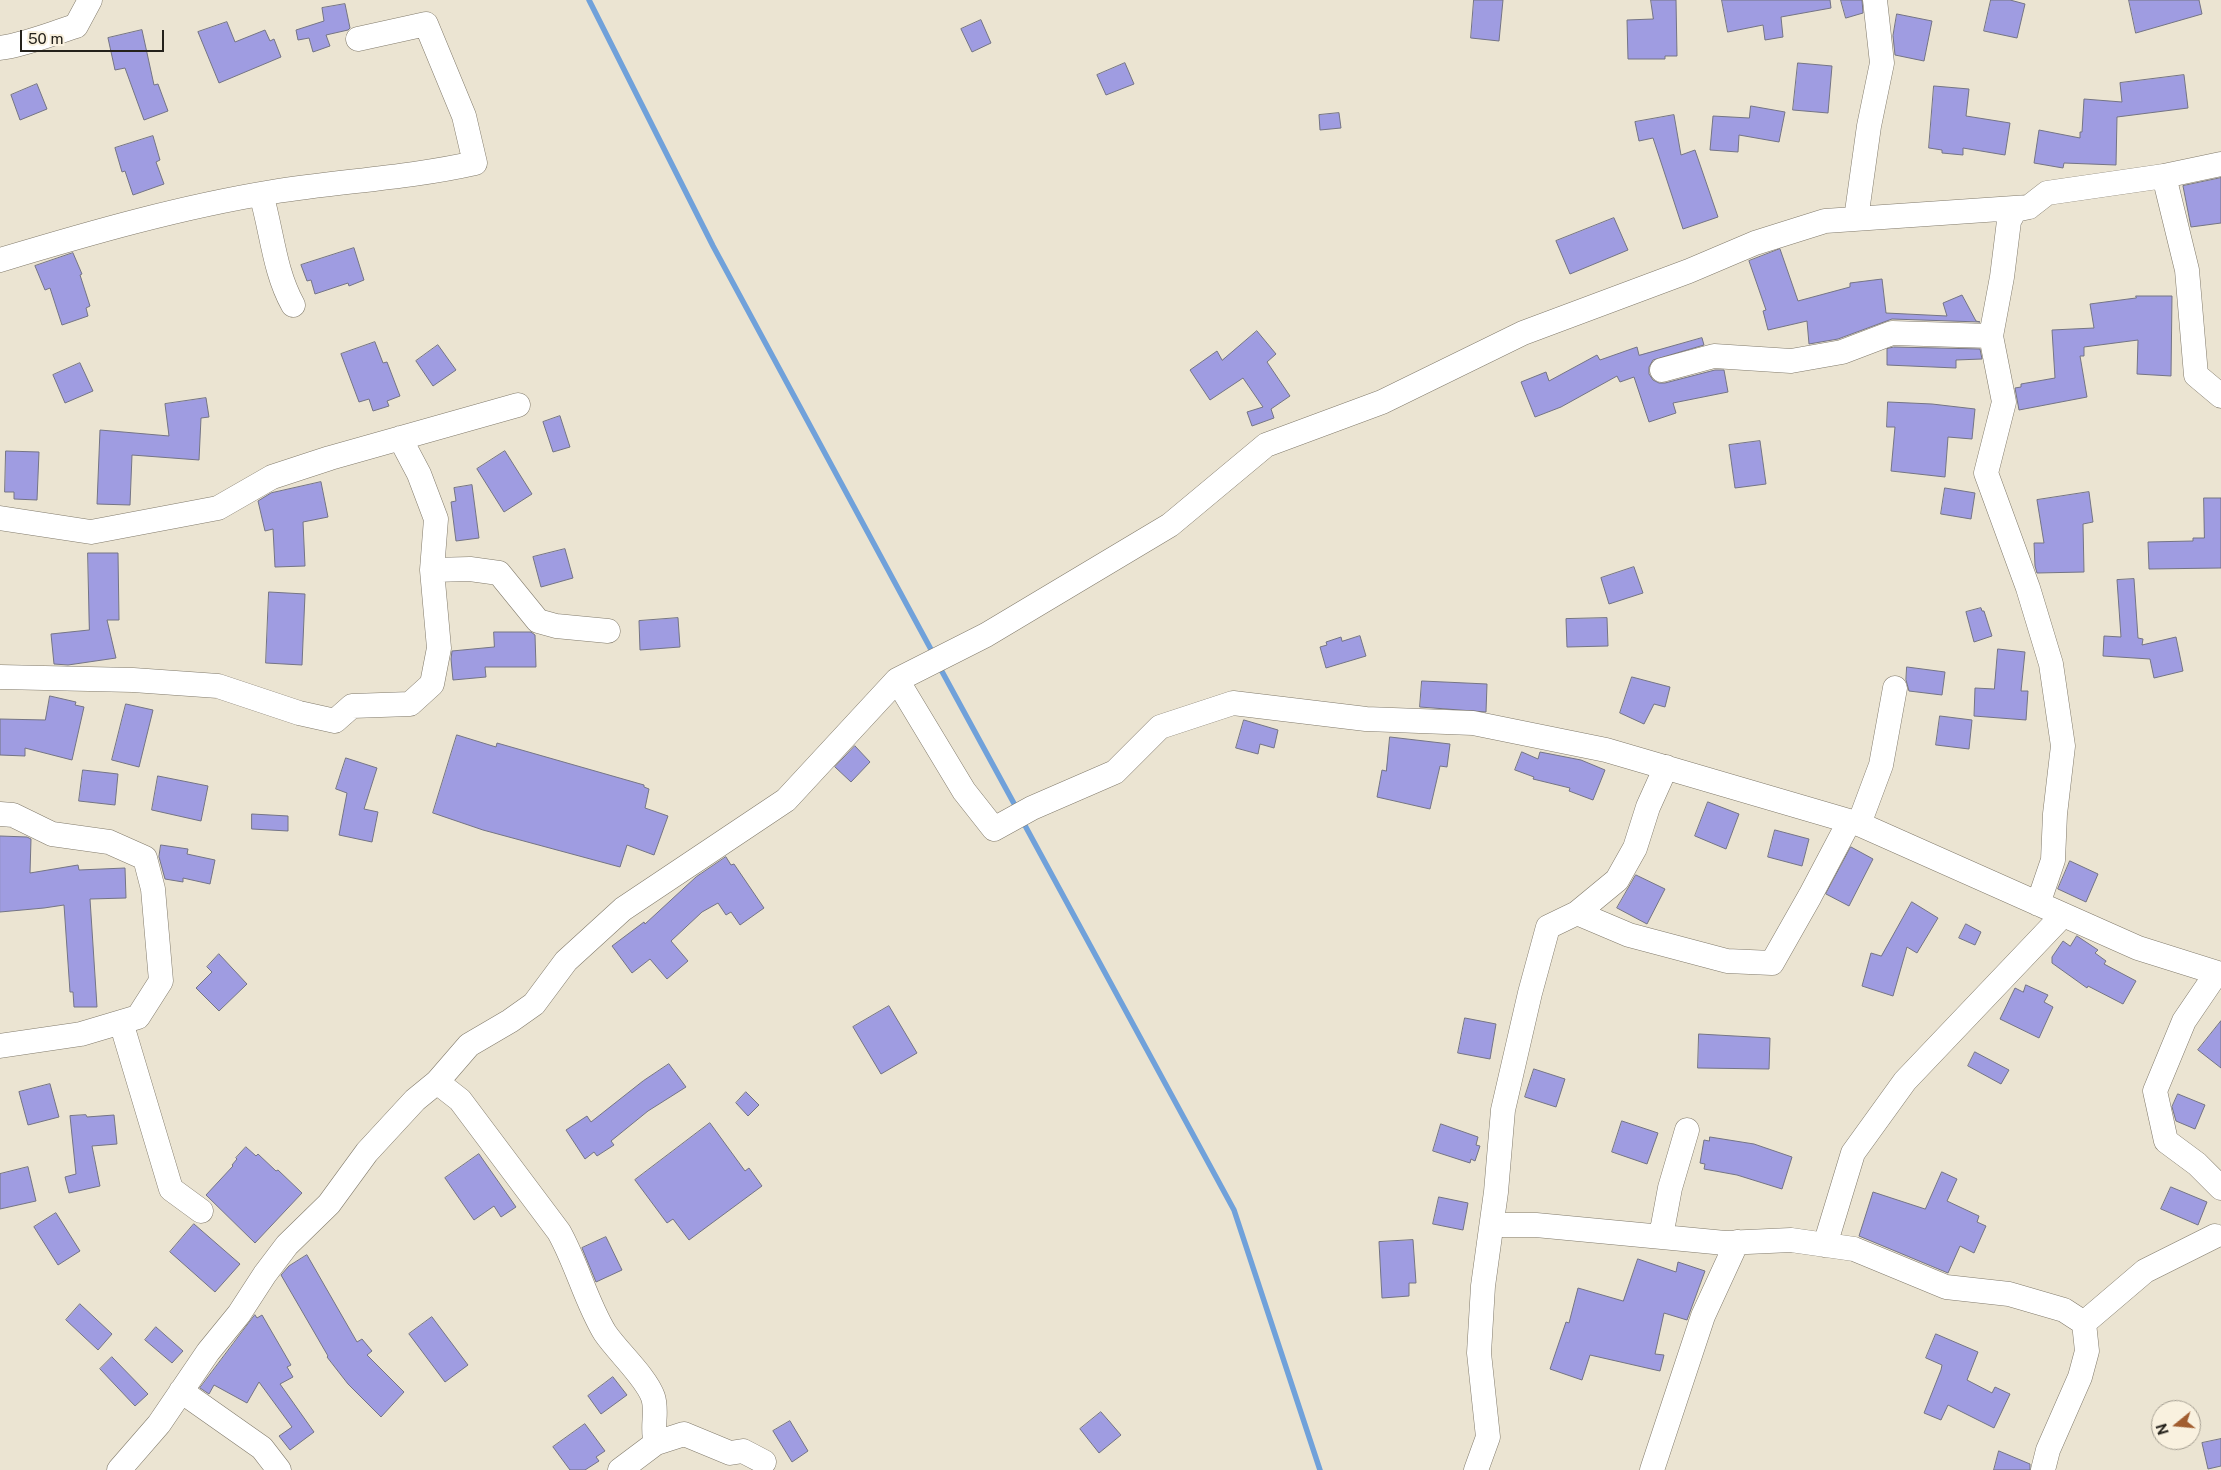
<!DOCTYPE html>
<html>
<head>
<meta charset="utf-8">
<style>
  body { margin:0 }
  #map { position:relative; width:2221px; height:1470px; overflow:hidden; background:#ebe4d2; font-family:"Public Sans",sans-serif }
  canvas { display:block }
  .north { position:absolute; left:2151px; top:1400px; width:50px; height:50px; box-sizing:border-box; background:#f9f1df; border:1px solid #a49e91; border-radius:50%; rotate:253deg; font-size:14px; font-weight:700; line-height:20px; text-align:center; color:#24211b }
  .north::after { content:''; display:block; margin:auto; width:18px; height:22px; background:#a15d2f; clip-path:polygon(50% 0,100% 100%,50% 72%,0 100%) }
  .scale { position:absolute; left:20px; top:30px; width:144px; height:22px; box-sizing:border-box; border:2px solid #24211b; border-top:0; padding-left:6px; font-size:15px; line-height:18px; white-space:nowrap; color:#24211b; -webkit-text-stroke:4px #f9f1df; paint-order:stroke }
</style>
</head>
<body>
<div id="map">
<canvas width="2221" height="1470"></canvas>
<div class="north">N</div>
<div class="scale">50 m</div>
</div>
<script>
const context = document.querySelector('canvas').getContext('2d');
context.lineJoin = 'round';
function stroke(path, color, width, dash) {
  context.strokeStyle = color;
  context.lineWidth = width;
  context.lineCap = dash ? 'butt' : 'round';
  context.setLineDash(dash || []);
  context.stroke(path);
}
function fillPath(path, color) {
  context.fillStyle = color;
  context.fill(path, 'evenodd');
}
stroke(new Path2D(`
  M589 0 713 246 934 655
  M939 666 1017 809
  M1022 820 1234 1210 1320 1470`), '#70a1da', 5.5);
const building = new Path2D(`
  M1474 0H1503L1499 41 1471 38Z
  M1651 0H1676L1677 56H1665V59H1628L1627 20 1653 19Z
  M1722 0H1830L1831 8 1781 17 1783 37 1765 40 1763 25 1728 32Z
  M1841 0H1862L1863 13 1846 18Z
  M1991 0H2010L2025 4 2017 38 1984 31Z
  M2129 0H2199L2202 14 2136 33Z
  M345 4 350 28 348 30 326 35 330 46 313 52 309 38 298 40 296 30 324 21 322 8Z
  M1897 14 1932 21 1924 61 1895 55 1893 36Z
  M981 20 991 43 972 52 961 29Z
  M227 22 235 42 265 30 270 41 274 39 281 57 219 83 198 32Z
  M142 30 154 85 158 84 168 111 144 120 125 68 115 70 108 38Z
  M1125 63 1134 84 1106 95 1097 75Z
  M1798 63 1832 66 1828 113 1793 110Z
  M2184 75 2188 108 2117 117 2116 165 2064 163 2063 168 2034 163 2039 130 2080 138V132H2082L2084 99 2122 102 2120 83Z
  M37 84 47 109 20 120 11 95Z
  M1934 86 1969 89 1966 116 2010 123 2005 155 1963 148V155L1942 153V150L1929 148Z
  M1751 106 1785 112 1779 142 1739 135 1738 152 1710 150 1713 116 1749 118Z
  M1339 113 1341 128 1320 130 1319 115Z
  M1674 115 1681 155 1695 150 1718 217 1683 229 1653 138 1639 141 1635 122Z
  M153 136 160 160 156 162 164 184 133 195 125 171 122 172 115 148Z
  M2221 178V223L2191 227 2183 186Z
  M1614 218 1628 250 1570 274 1556 241Z
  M354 248 364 280 349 286 348 283 315 294 311 280 307 281 301 265Z
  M1780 249 1798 301 1850 287V283L1882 279 1886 313 1947 316 1943 303 1962 295 1976 321 1980 322 1892 319 1838 339 1809 344 1807 321 1768 330 1763 311 1766 310 1749 261Z
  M73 253 82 274 80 275 90 306 86 308 88 316 62 325 50 288 45 290 35 266Z
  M2136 296H2172L2171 376 2137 374 2138 340 2084 347V356H2080L2087 397 2019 410 2015 388 2021 387V384L2055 378 2052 330 2094 328 2090 304 2136 298Z
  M1257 331 1276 354 1267 362 1290 396 1271 409 1274 418 1252 426 1247 412 1263 407 1243 378 1210 400 1190 370 1217 351 1222 360Z
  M1702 338 1704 345 1653 360 1649 367V374L1653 380 1659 383H1665L1715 370H1724L1728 392 1673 403 1676 413 1649 422 1634 377 1620 382 1617 376 1561 407 1535 417 1521 382 1546 372 1549 381 1597 355 1600 360 1637 347 1639 355Z
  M375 342 383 363 387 362 400 396 387 401 389 406 373 411 369 399 359 402 341 354Z
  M438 345 456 370 433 386 416 361Z
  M1894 347 1980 349 1982 359 1956 360V368L1887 365V349Z
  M80 363 93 391 65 403 53 375Z
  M206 398 209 417 201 418 199 460 132 455 130 505 97 504 100 430 169 436 165 404Z
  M1888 402 1932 404 1975 409 1972 439 1948 437 1945 477 1891 471 1895 427H1887Z
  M560 416 570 447 553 452 543 422Z
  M1760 441 1766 484 1735 488 1729 445Z
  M6 451 39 452 37 500 14 499V492H5Z
  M505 451 532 494 504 512 477 469Z
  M321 482 328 517 303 522 305 566 275 567 273 529 265 531 258 501 271 493Z
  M472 485 479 538 456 541 451 502 456 501 454 488Z
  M1945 488 1975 493 1971 519 1941 514Z
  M2089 492 2093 522 2083 524 2084 572 2037 573 2035 566 2034 543H2044L2037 500Z
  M2204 498H2221V568L2149 569 2148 542 2193 541V538H2204Z
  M565 549 573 578 541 587 533 557Z
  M88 553H118L119 620H107L116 658 68 665 54 664 51 634 89 630Z
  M1634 567 1643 593 1609 604 1601 578Z
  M2134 579 2138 638 2143 639 2142 645 2176 637 2183 671 2154 678 2150 659 2103 656 2104 636 2121 637 2117 580Z
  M269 592 305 594 302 665 266 663Z
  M1981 608 1982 611H1984L1992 636 1974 642 1966 612Z
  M678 618 680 647 640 650 639 621Z
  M1607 618 1608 646 1567 647 1566 619Z
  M494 632H531L535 635 536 667H485L486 677 453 680 451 659 452 651 494 647Z
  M1360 636 1366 656 1326 668 1320 647 1327 645 1326 642 1341 637 1342 641Z
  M1998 649 2025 652 2021 691H2028L2026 720 1974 716 1975 688 1994 689Z
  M1907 667 1945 672 1942 695 1909 691 1906 680Z
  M1632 677 1670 687 1665 707 1654 704 1644 724 1620 713Z
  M1422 681 1487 684 1486 712 1420 707Z
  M50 696 76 702 75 705 84 707 72 760 25 748V756L0 755V719L45 720Z
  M126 704 153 710 139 767 112 760Z
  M1940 716 1972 720 1969 749 1936 745Z
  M1244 720 1278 730 1274 748 1260 744 1258 754 1236 748Z
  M457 735 496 747 497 743 644 785V787L649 789 645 808 668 816 654 855 627 845 620 867 483 830 433 813Z
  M1390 737 1450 744 1447 767 1440 766 1430 809 1377 797 1382 770 1386 771Z
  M855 746 870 762 851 782 835 767Z
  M1522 752 1538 759 1540 752 1581 760 1605 770 1593 800 1569 791 1570 788 1533 779 1534 777 1515 770Z
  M346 758 377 768 364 809 378 812 372 842 339 835 347 793 336 789Z
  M83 770 118 774 115 805 79 801Z
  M158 776 208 786 201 821 152 810Z
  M1708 802 1739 814 1726 849 1695 836Z
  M252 814 288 816V831L252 829Z
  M1775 830 1809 839 1802 866 1768 857Z
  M0 836 27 837 31 839 30 873 78 865 79 870 125 868 126 898 90 899 97 1007H74L73 992H70L64 905 44 908 0 912Z
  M161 845 188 849 187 854 215 860 210 884 183 878V882L165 879 159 857Z
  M1851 847 1873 859 1849 906 1826 894Z
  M726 857 731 865 734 864 764 908 740 925 731 912 726 915 718 903 702 912 671 941 688 961 667 979 650 959 632 973 612 946 644 922 645 924 696 877Z
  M2070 861 2098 874 2086 902 2058 889Z
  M1636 875 1665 889 1647 924 1617 908Z
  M1912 902 1938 918 1917 953 1907 947 1893 996 1862 986 1871 953 1881 956Z
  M1966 924 1981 932 1975 945 1959 938Z
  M2077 936 2098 950 2095 953 2106 961 2104 964 2136 981 2123 1004 2088 986 2087 988 2052 963V957L2063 941 2070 946Z
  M219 954 247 984 219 1011 196 988 212 972 207 967Z
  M2026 985 2048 995 2044 1002 2053 1007 2039 1038 2000 1019 2015 988 2023 992Z
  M889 1006 917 1053 881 1074 853 1027Z
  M1465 1018 1496 1024 1490 1059 1458 1053Z
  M2221 1021V1068L2198 1050Z
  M1699 1034 1770 1038 1769 1069 1698 1068Z
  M1975 1052 2009 1070 2001 1084 1968 1066Z
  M669 1064 686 1087 648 1111 611 1141 614 1145 597 1156 594 1152 585 1159 566 1130 587 1116 591 1122 643 1081Z
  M1534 1069 1565 1079 1556 1107 1525 1097Z
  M50 1084 59 1117 28 1125 19 1092Z
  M746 1092 759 1105 748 1116 736 1103Z
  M2178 1094 2205 1105 2195 1129 2176 1121 2172 1107Z
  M86 1115 87 1117 114 1115 117 1144 92 1146 100 1186 69 1193 65 1177 76 1174 70 1116Z
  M1622 1121 1658 1133 1647 1164 1612 1152Z
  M710 1123 745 1171 749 1168 762 1186 689 1240 673 1219 667 1223 635 1180Z
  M1441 1124 1478 1137 1476 1145 1480 1146 1475 1161 1471 1159 1470 1163 1433 1151Z
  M1710 1137 1754 1144 1792 1157 1782 1189 1737 1175 1704 1169 1705 1164 1700 1163 1704 1140 1709 1141Z
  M246 1147 256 1156 258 1154 276 1171 278 1170 302 1193 255 1243 206 1195 233 1166 232 1165 237 1159 236 1158Z
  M479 1154 516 1207 501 1217 494 1206 474 1220 445 1178Z
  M28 1167 36 1201 0 1209V1174Z
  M1942 1172 1957 1179 1947 1201 1979 1216 1977 1222 1986 1226 1974 1253 1960 1246 1948 1273 1859 1236 1873 1192 1925 1209Z
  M2171 1187 2207 1202 2198 1225 2161 1209Z
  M1439 1197 1468 1203 1463 1230 1433 1224Z
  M56 1213 80 1251 58 1265 34 1227Z
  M194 1224 240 1264 215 1292 170 1252Z
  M606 1237 622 1270 596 1282 582 1248Z
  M1413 1240 1416 1283H1409V1296L1382 1298 1379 1242Z
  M307 1255 357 1342 362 1339 372 1351 367 1355 404 1392 381 1417 348 1384 327 1357 328 1356 281 1275 289 1266Z
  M1638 1259 1676 1272 1678 1262 1705 1271 1687 1320 1664 1313 1655 1354 1664 1355 1660 1371 1590 1355 1582 1380 1550 1369 1566 1322 1569 1323 1578 1288 1623 1301Z
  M80 1304 112 1334 98 1350 66 1320Z
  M255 1315 257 1318 262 1315 291 1365 287 1367 293 1377 280 1384 314 1432 290 1450 279 1436 292 1427 259 1382 247 1403 214 1385 209 1394 200 1388Z
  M432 1317 468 1365 445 1382 409 1334Z
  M156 1327 183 1351 172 1363 145 1340Z
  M1936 1334 1978 1352 1967 1380 1992 1393 1995 1387 2010 1394 1994 1428 1948 1405 1941 1420 1924 1413 1941 1370 1942 1365 1926 1358Z
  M112 1357 148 1394 135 1406 100 1369Z
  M613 1377 627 1395 601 1414 588 1396Z
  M1101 1412 1121 1435 1099 1453 1080 1429Z
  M790 1421 808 1451 792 1462 773 1431Z
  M585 1424 605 1451 596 1457 599 1461 585 1470H570L553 1447Z
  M2221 1439V1466L2208 1469 2202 1443Z
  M1999 1451 2030 1464V1470H1994Z`);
fillPath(building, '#9f9ce1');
stroke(building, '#747484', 1);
const minor = new Path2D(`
  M0 48C27 44 50 34 76 26L90 0
  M2164 176 2187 270 2196 375 2221 396
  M261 194C272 231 274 271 293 305
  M1856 219 1869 126 1882 63 1875 0
  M0 260C90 233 180 207 272 192 340 181 409 178 475 163L464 116 426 24 358 39
  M1991 336 2004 402 1986 473 2028 588 2051 664 2063 746 2055 814 2053 860 2038 904
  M1662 370 1714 356 1791 361 1842 352 1892 333 1991 336 2002 277 2009 221 2015 210 2029 207 2047 193 2164 176 2221 164
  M0 518 91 532 218 508 272 477 330 458 518 405
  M432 570 470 569 499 573 538 621 556 626 608 631
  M0 677 133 680 218 686 299 713 335 721 352 706 410 704 432 684 439 648 432 570 436 519 419 474 400 438
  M897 680 964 791 994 829 1032 808 1115 772 1160 727 1233 703 1366 719 1473 723 1606 750 1859 824 2138 948 2221 974
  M0 814 13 815 52 834 109 842 145 858 153 889 161 981 138 1017 81 1034 0 1046
  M1859 824 1881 765 1895 688
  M1577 913 1629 935 1727 961 1772 963 1810 896 1849 822
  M2216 974 2184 1021 2155 1091 2166 1141 2197 1164 2221 1188
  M121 1022 171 1189 201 1211
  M437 1082 460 1100 559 1232C577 1264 586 1302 605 1333 618 1352 646 1377 653 1397 658 1412 651 1428 656 1443L684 1434 730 1453 743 1451 764 1462
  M1492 1225H1536L1725 1243 1791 1240 1854 1249 1946 1287 2009 1294 2064 1310 2084 1323 2087 1351 2080 1377 2048 1450 2043 1470
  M1661 1236 1670 1188 1687 1130
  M1825 1245 1853 1153 1905 1081 2063 915
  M2084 1323 2145 1271 2215 1236
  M181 1391 262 1448 279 1470
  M119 1470 159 1424 208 1352 239 1314 265 1274 287 1245 329 1204 367 1152 415 1100 437 1082 469 1045 510 1021 534 1004 566 961 623 909 786 800 897 680 986 635 1170 525 1266 445 1382 402 1523 333 1689 271 1755 243 1825 221 2029 207
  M620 1470 656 1443
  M1476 1470 1488 1437 1479 1353 1483 1286 1496 1192 1503 1110 1530 993 1548 927 1577 913 1617 880 1635 848 1648 807 1666 767
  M1652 1470 1703 1316 1737 1242`);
stroke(minor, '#817a6b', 25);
stroke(minor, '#fff', 24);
</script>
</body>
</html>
